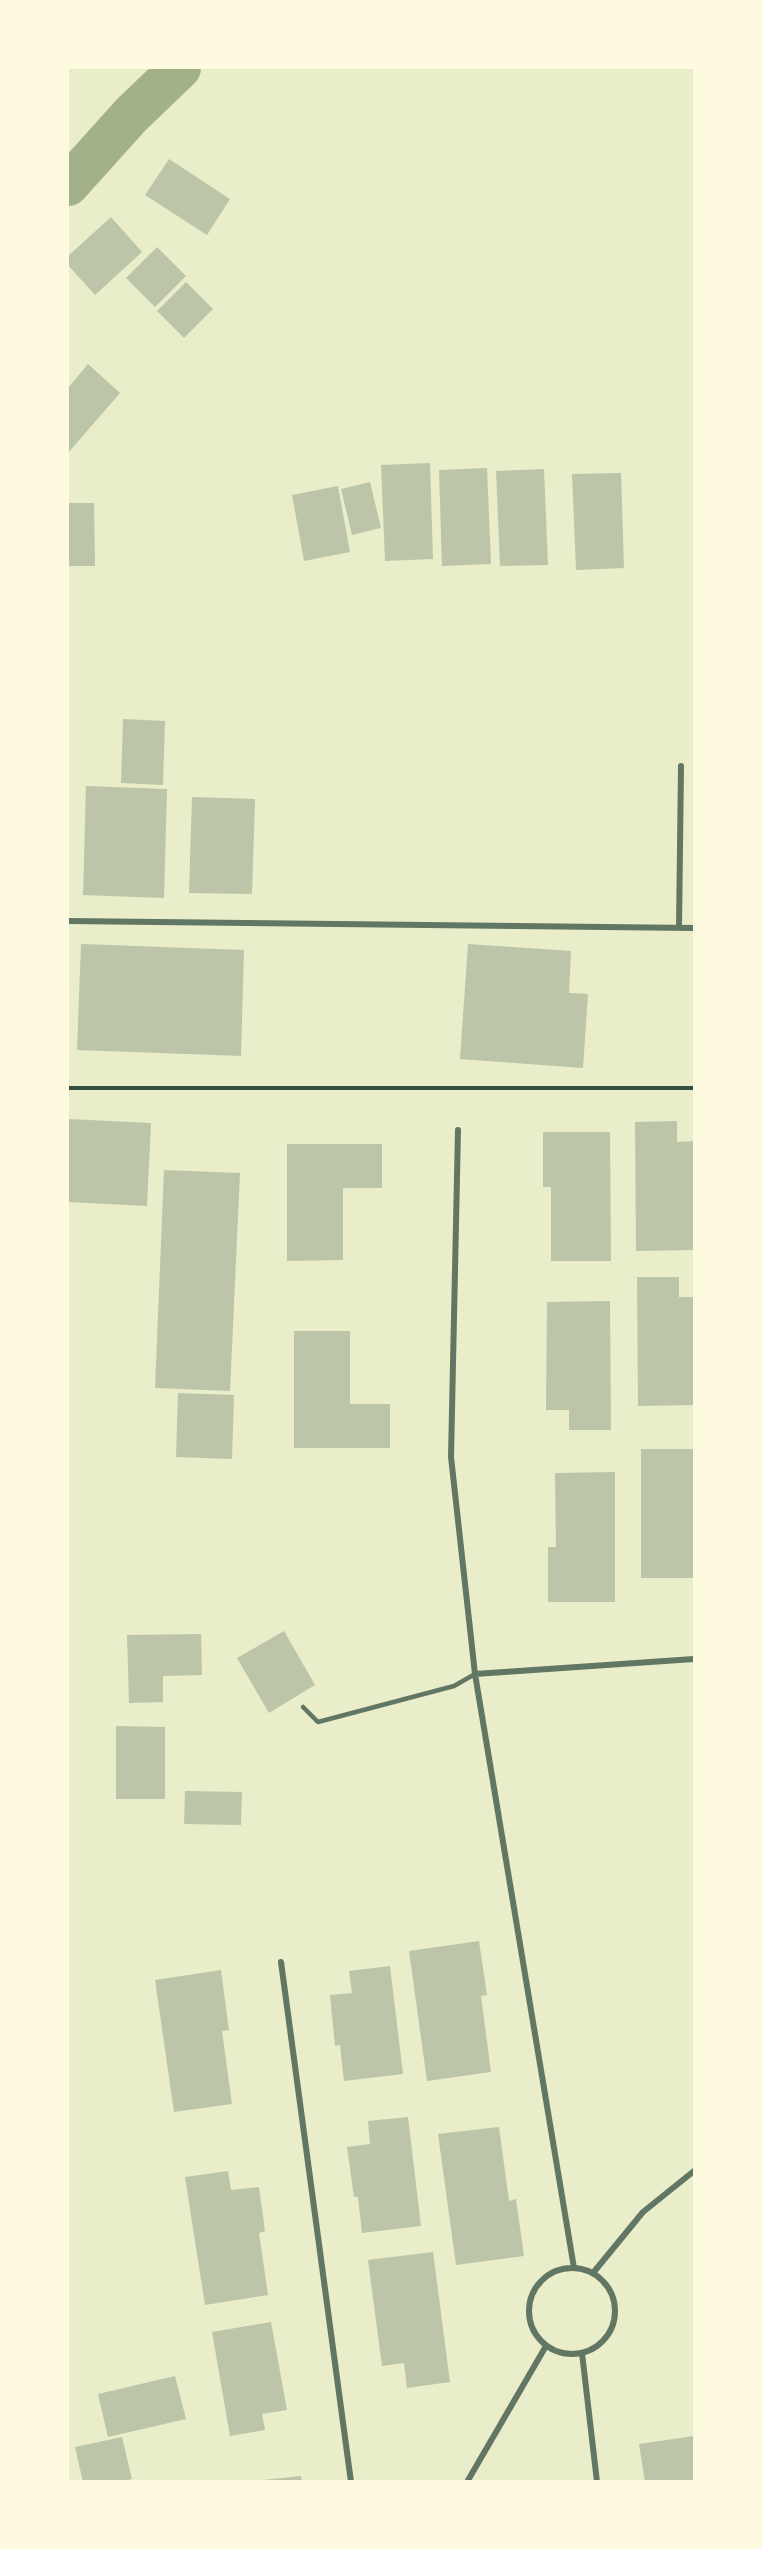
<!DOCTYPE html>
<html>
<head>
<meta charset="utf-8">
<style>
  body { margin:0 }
  #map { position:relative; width:762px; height:2549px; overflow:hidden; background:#e9edc9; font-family:Helvetica,sans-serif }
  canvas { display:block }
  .frame { position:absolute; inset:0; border:69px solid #fefae0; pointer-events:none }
</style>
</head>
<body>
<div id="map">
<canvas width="762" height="2549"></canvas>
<div class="frame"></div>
</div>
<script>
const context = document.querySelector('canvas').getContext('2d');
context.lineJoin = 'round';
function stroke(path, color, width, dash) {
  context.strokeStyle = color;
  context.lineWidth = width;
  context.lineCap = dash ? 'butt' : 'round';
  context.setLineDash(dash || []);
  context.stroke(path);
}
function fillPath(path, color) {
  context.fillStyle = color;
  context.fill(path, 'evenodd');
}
stroke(new Path2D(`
  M68 185 131 115 180 68`), '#a3b18a', 42);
fillPath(new Path2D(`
  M169 159 230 199 207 235 145 195Z
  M111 217 142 252 95 295 68 265V256Z
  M157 247 186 276 155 307 126 278Z
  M186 282 213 309 184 338 157 311Z
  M88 364 120 393 68 453V388Z
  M430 463 433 559 385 561 381 465Z
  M487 468 491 564 442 566 439 470Z
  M544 469 548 565 500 566 496 471Z
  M621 473 624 568 576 570 572 474Z
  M370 482 381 528 352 535 341 489Z
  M338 486 350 552 304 561 292 495Z
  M68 503H94L95 566H68Z
  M123 719 165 721 163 785 121 783Z
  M86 786 167 789 164 898 83 895Z
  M192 797 255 799 252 894 189 893Z
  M81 944 244 950 241 1056 77 1050Z
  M468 944 571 951 569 993 588 994 583 1068 460 1059Z
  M68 1119 151 1123 147 1206 68 1202Z
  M677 1121V1142L694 1141V1250L636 1251 635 1122Z
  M543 1132H610L611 1261H551V1187H543Z
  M287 1144H382V1188H343V1260L287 1261Z
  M164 1170 240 1173 230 1391 155 1388Z
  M637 1277H679V1297H694V1405L638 1406Z
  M610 1301 611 1430H569V1410H546L547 1302Z
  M294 1331H350V1404H390V1448H294Z
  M178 1393 234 1395 232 1459 176 1457Z
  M641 1449H694V1578H641Z
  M615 1472V1602H548V1547H556L555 1473Z
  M284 1631 315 1685 269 1713 237 1658Z
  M201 1634 202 1675 163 1676V1702L129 1703 127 1635Z
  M116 1726 165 1727V1799H116Z
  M185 1791 242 1792 241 1825 184 1824Z
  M479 1941 487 1995 481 1996 491 2072 427 2081 409 1951Z
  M390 1966 403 2074 344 2081 340 2045 335 2046 330 1995 352 1993 349 1971Z
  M221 1970 229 2030 222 2031 232 2104 174 2112 155 1980Z
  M408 2117 421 2226 362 2233 358 2197H354L347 2147 370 2144 368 2121Z
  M499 2127 509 2201 516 2199 524 2256 456 2265 438 2134Z
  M228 2171 231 2190 259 2187 265 2231 259 2233 268 2295 205 2305 185 2177Z
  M433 2252 450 2382 407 2388 404 2363 382 2366 368 2260Z
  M271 2322 287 2410 262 2414 265 2430 230 2436 212 2332Z
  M175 2376 186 2419 108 2437 98 2394Z
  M694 2436V2482H645L639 2444Z
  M122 2437 132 2479 121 2482H83L75 2447Z
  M301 2476 302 2482H263V2480Z`), '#bcc5a7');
stroke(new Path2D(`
  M68 1088H694`), '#344e41', 4);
stroke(new Path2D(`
  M303 1707 318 1722 454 1686 475 1674`), '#617663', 4.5);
stroke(new Path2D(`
  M68 921 694 928
  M679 928 681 766
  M458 1130 451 1457 475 1674 574 2268
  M475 1674 694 1659
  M281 1962 351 2482
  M529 2311a43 43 0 1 1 86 0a43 43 0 1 1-86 0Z
  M593 2273 643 2212 694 2171
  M582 2353 597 2482
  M467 2482 546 2346`), '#617663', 6);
</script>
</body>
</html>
